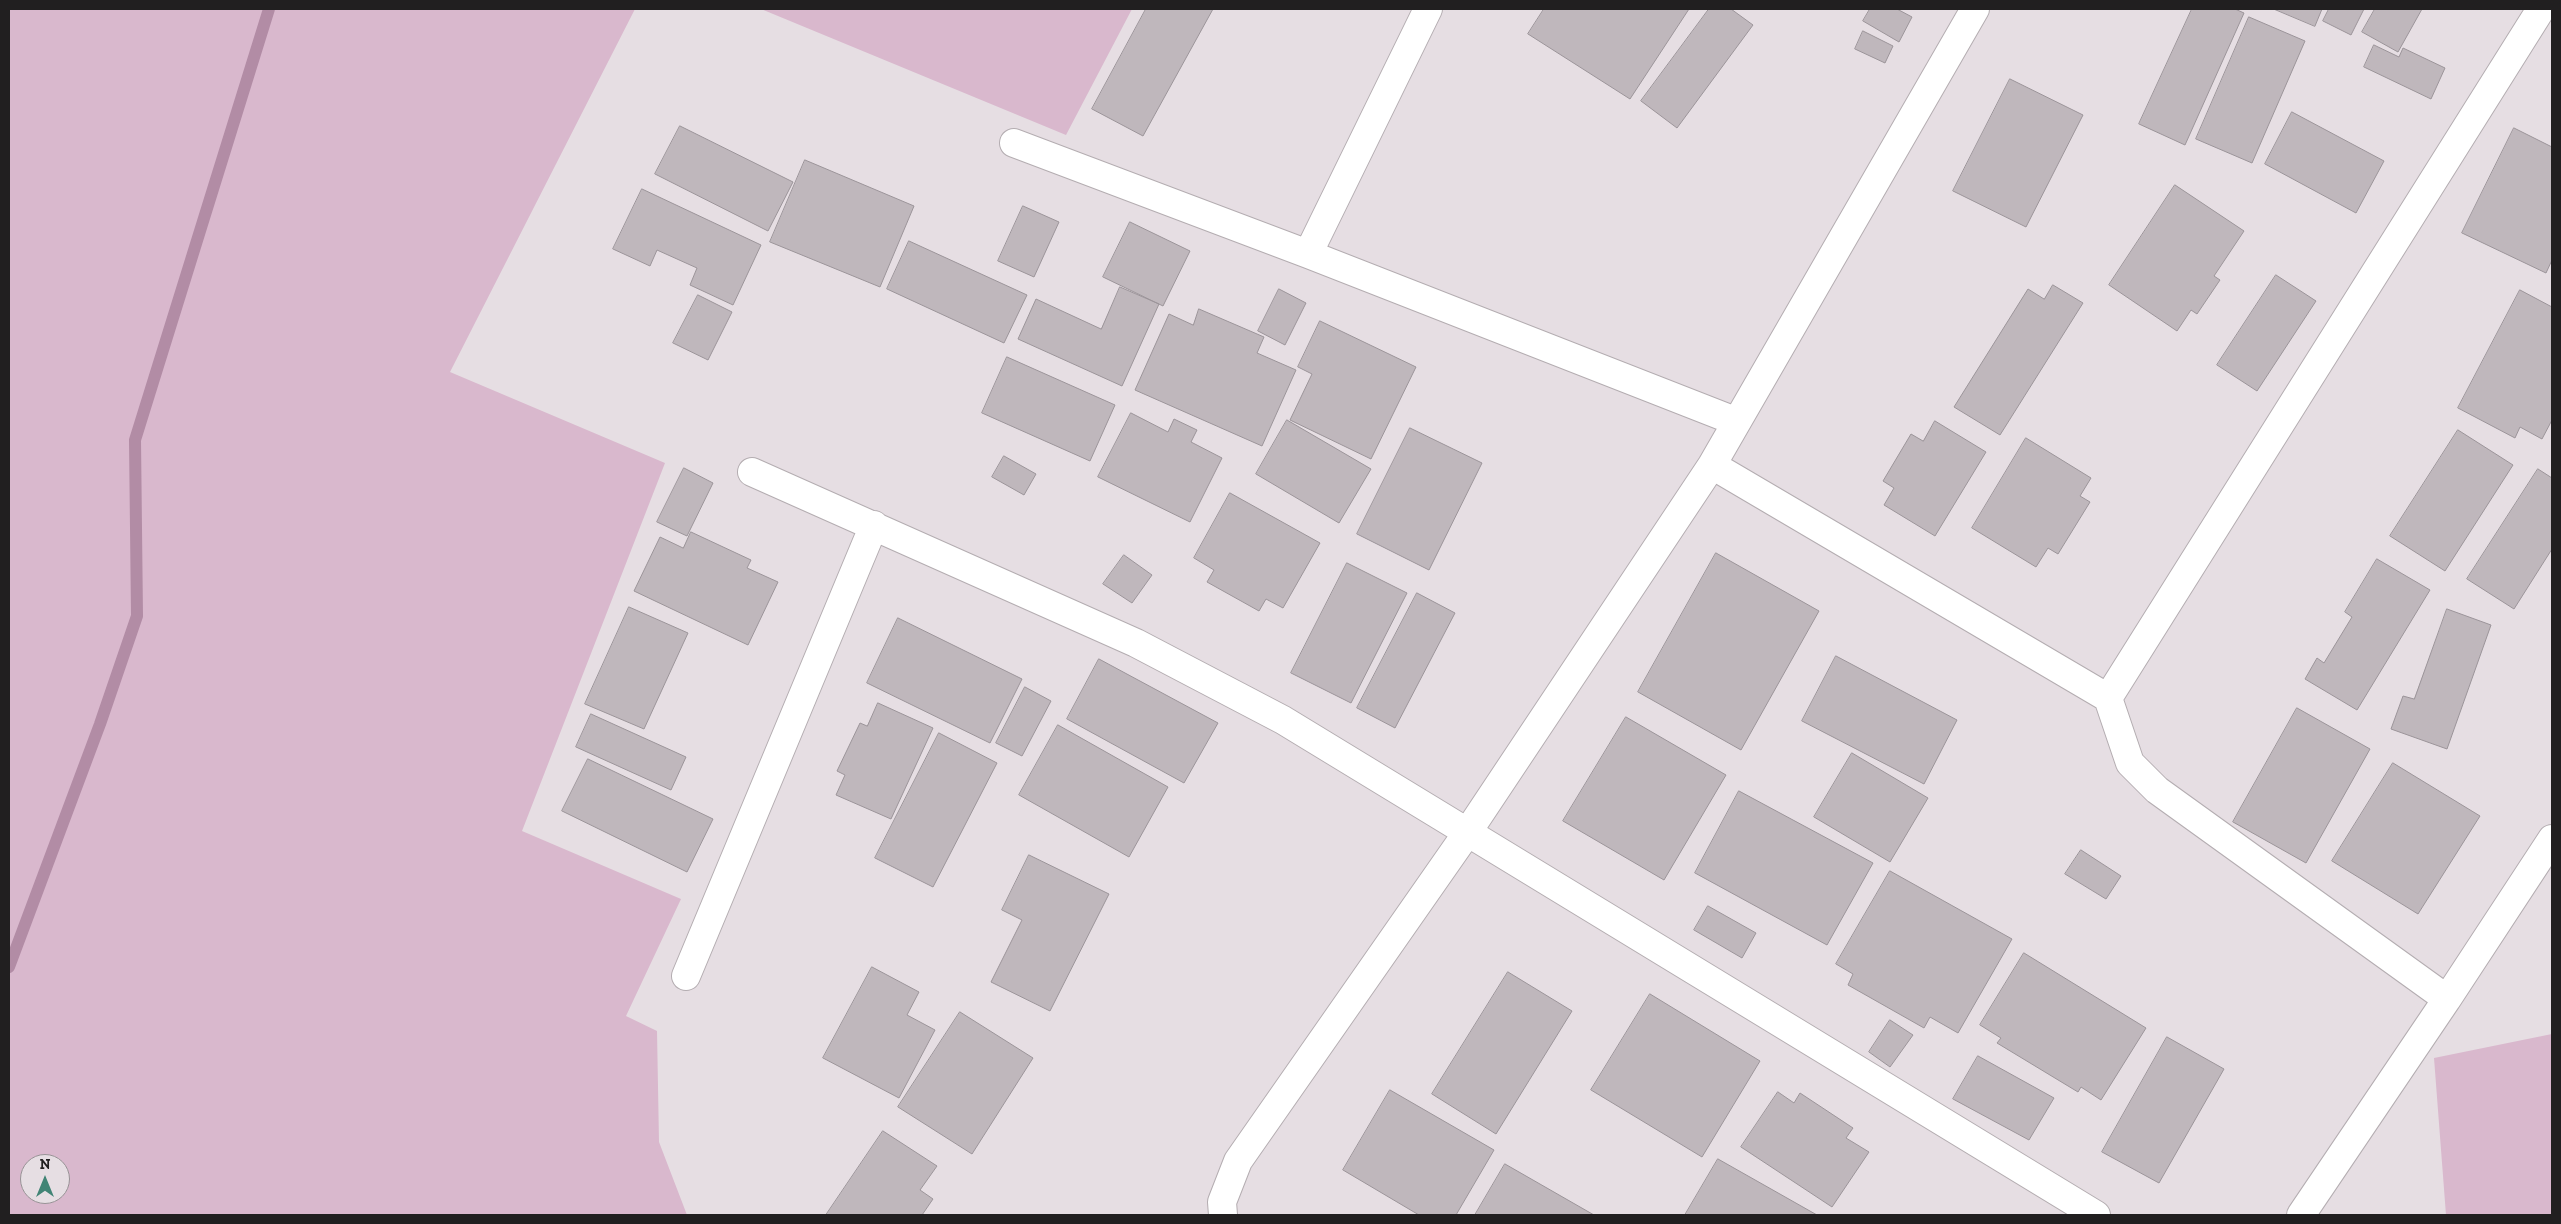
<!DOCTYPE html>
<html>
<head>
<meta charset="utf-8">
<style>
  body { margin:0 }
  #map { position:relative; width:2561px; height:1224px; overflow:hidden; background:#e6dee3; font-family:"Zilla Slab",serif }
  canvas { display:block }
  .frame { position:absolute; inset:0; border:10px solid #211f20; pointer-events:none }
  .north { position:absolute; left:20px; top:1154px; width:50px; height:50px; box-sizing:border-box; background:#e6dee3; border:1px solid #979295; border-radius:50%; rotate:0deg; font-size:14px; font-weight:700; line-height:20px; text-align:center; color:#211f20 }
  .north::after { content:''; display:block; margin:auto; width:18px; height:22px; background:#418475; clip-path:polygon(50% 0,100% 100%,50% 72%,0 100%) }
</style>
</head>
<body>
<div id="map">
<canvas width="2561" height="1224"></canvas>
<div class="frame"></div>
<div class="north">N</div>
</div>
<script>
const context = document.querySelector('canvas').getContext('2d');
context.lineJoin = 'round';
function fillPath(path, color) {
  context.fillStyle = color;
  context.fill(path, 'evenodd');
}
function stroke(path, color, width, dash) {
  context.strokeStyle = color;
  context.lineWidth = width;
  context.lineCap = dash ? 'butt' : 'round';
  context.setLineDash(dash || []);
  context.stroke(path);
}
fillPath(new Path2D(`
  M9 9H635L450 372 665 463 522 831 681 899 626 1016 657 1031 659 1142 687 1215H9ZM30 1164H60V1194H30Z
  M761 9H1132L1066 135Z
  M2552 1034V1215H2446L2434 1058Z`), '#d9b8cd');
stroke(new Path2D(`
  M9 967 100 724 137 616 135 440 269 9`), '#b28ca5', 12);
const building = new Path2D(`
  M1146 9H1213L1143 136 1092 109Z
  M1544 9H1689L1630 99 1528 34Z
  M1709 9H1731L1753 25 1677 128 1641 101Z
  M1870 9H1897L1912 17 1899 42 1863 21Z
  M2192 9H2235L2244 13 2185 145 2139 124Z
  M2274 9H2322L2315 26Z
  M2329 9H2364L2351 35 2323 21Z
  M2375 9H2422L2398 52 2362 32Z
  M2249 17 2305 41 2252 163 2196 139Z
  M1863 31 1893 46 1885 63 1855 49Z
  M2374 45 2399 57 2403 48 2445 68 2431 99 2364 67Z
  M2010 79 2083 115 2026 227 1953 191Z
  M2292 112 2384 161 2356 213 2265 164Z
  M680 126 793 182 768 231 655 174Z
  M2514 128 2552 147V260L2546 273 2462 233Z
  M805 160 914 206 880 287 770 242Z
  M2175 185 2244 231 2214 276 2220 280 2197 314 2191 310 2177 331 2109 285Z
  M642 189 761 245 733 305 690 285 697 268 657 250 650 266 613 249Z
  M1023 206 1059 222 1034 277 998 261Z
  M1130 222 1190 251 1163 306 1103 277Z
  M909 241 1027 295 1004 343 887 289Z
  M2276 275 2316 301 2257 391 2217 365Z
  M2053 285 2083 303 2000 435 1954 407 2028 289 2044 299Z
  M1120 287 1159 304 1122 386 1018 339 1036 299 1101 329Z
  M1279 289 1306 303 1285 345 1258 331Z
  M2520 290 2552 307V420L2542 439 2520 427 2515 438 2458 408Z
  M698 295 732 312 708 360 673 343Z
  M1199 309 1264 337 1257 353 1296 370 1262 446 1135 390 1169 314 1193 325Z
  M1320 321 1416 367 1371 459 1290 420 1312 374 1298 367Z
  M1007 357 1115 405 1090 461 982 413Z
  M1131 413 1168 432 1174 419 1197 430 1191 442 1222 458 1190 522 1098 477Z
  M1287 420 1371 469 1339 523 1256 474Z
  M1935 421 1986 452 1935 536 1884 505 1894 488 1883 481 1911 434 1923 441Z
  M1410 428 1482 463 1429 570 1357 534Z
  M2458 430 2513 465 2445 571 2390 536Z
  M2026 438 2091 478 2080 496 2090 502 2058 554 2048 548 2036 567 1972 528Z
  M1004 456 1036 474 1024 495 992 477Z
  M684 468 713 483 687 536 657 522Z
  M2538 469 2552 478V549L2514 609 2467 579Z
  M1230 493 1320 543 1283 608 1266 599 1259 611 1207 582 1214 570 1194 558Z
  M691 532 751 560 747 568 778 582 748 645 634 591 660 537 683 548Z
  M1716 553 1819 611 1741 750 1638 692Z
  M1124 555 1152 575 1132 603 1103 584Z
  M2377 559 2430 590 2357 710 2305 679 2317 658 2324 663 2352 617 2345 612Z
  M1347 563 1407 593 1351 703 1291 673Z
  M1417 593 1455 613 1395 728 1357 708Z
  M629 607 688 633 644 729 585 704Z
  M2447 609 2491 625 2447 749 2391 729 2403 696 2414 699Z
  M898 618 1022 679 990 743 867 683Z
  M1836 656 1957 720 1924 784 1802 721Z
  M1099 659 1218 723 1184 783 1067 719Z
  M1025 687 1051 701 1022 756 996 743Z
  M878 703 933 728 891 819 836 795 845 775 837 771 860 723 867 726Z
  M2297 708 2370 749 2306 863 2233 822Z
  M591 714 686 757 671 790 576 747Z
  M1626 717 1726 775 1664 880 1563 821Z
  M1058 725 1168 787 1129 857 1019 795Z
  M939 733 997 763 933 887 875 858Z
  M1852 753 1928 798 1890 862 1814 817Z
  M588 759 713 819 687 872 562 811Z
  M2393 763 2480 816 2418 914 2332 861Z
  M1739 791 1873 863 1827 945 1695 873Z
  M2081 850 2121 876 2106 899 2065 874Z
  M1029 855 1109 894 1050 1011 991 982 1022 920 1002 910Z
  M1890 871 2012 939 1958 1033 1930 1017 1924 1028 1848 985 1853 974 1836 964Z
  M1708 906 1756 933 1742 958 1694 930Z
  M2024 953 2146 1028 2101 1100 2081 1087 2078 1092 1997 1043 2001 1038 1980 1025Z
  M872 967 919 992 907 1015 935 1030 899 1098 823 1058Z
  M1508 972 1572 1011 1496 1134 1432 1094Z
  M1650 994 1760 1061 1702 1157 1591 1090Z
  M960 1012 1033 1058 972 1154 898 1107Z
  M1890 1020 1913 1035 1890 1067 1869 1052Z
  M2167 1037 2224 1069 2159 1183 2102 1152Z
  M1978 1056 2054 1098 2029 1140 1953 1099Z
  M1390 1090 1494 1150 1456 1215H1419L1343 1170Z
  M1778 1092 1794 1103 1800 1093 1853 1128 1846 1138 1869 1152 1832 1207 1741 1147Z
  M883 1131 937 1166 920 1190 933 1199 922 1215H826Z
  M1718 1159 1817 1215H1685Z
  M1505 1164 1594 1215H1475Z`);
fillPath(building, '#bfb7bc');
stroke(building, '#9b9499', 1);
const minor = new Path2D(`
  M1014 143 1308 254 1735 421
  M1308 254 1428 9
  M1712 465 2108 698 2541 9
  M752 472 1136 643 1283 720 2096 1215
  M2108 698 2130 763 2157 790 2447 999 2552 839
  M686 976 874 525
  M1223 1215 1222 1202 1238 1161 1467 833 1712 465 1975 9
  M2301 1215 2447 999`);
stroke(minor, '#b4adb1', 30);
stroke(minor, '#fff', 28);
</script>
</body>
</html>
